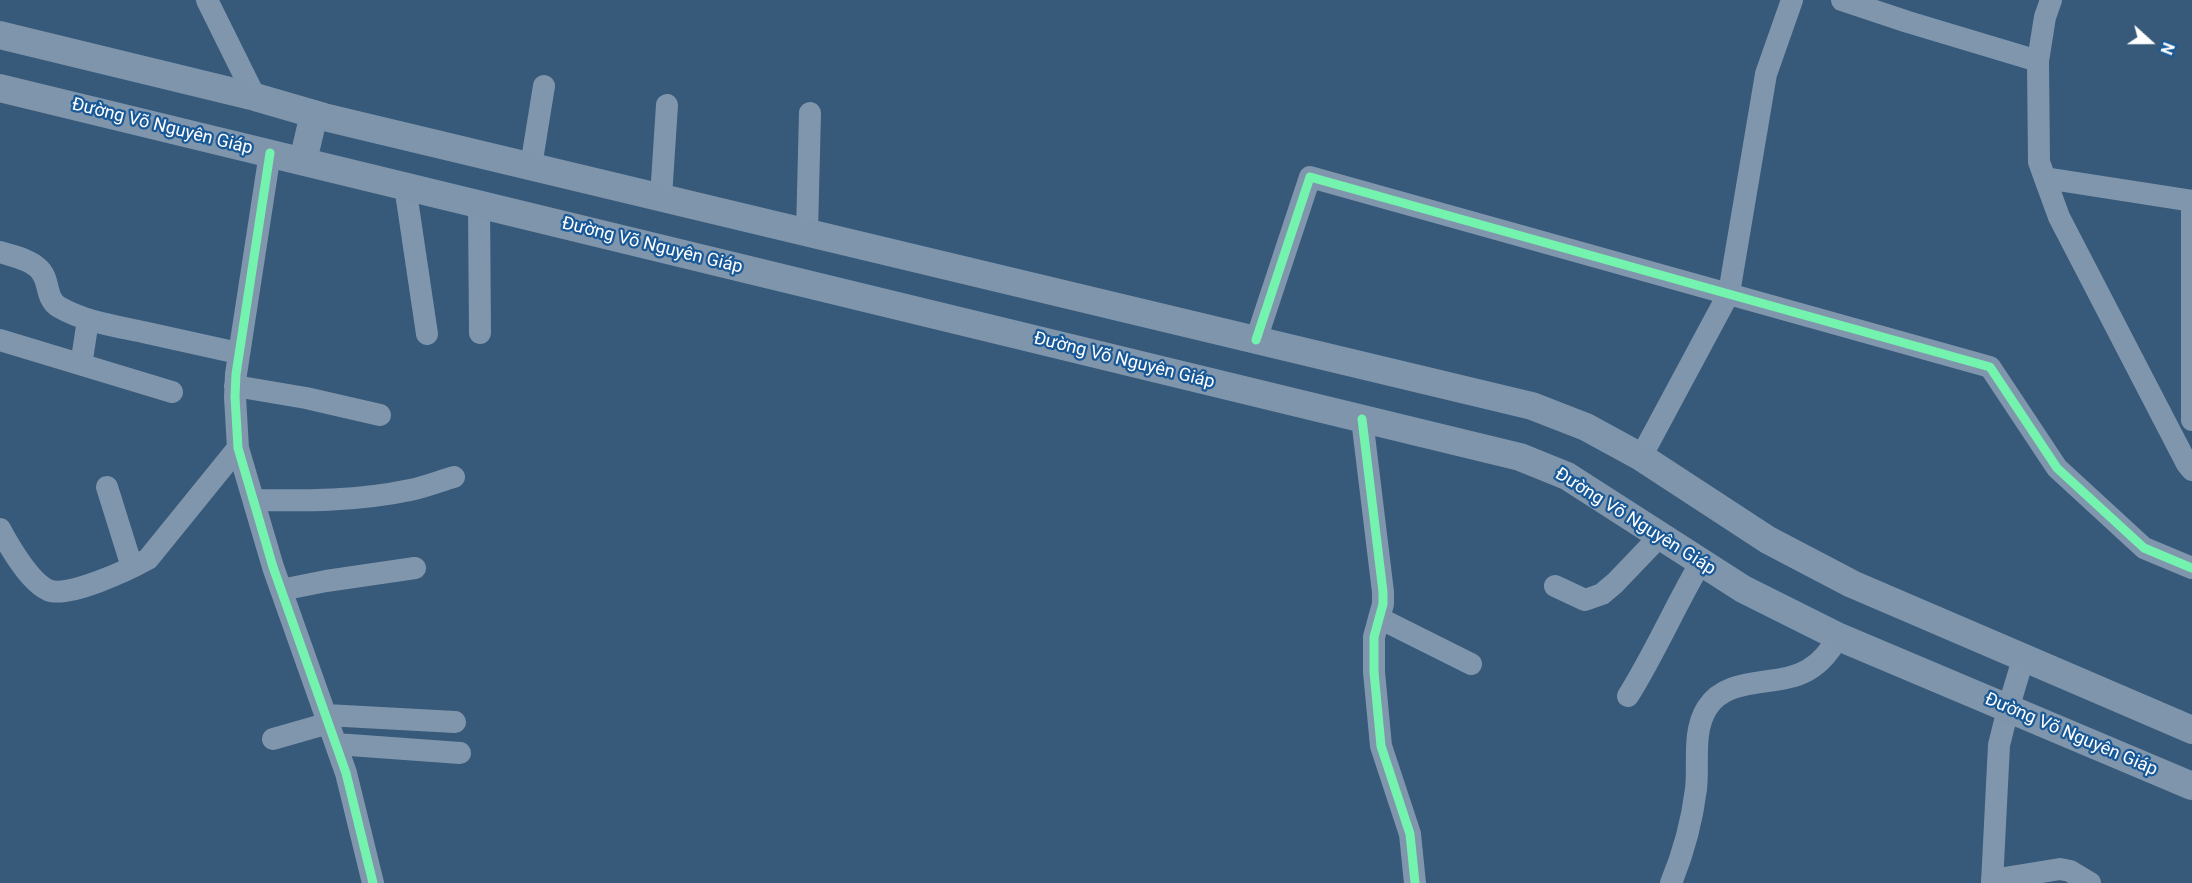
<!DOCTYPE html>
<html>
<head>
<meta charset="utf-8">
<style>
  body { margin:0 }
  #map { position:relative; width:2192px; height:883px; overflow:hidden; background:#37597a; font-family:Roboto,sans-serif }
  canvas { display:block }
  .north { position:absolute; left:2120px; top:12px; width:60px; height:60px; -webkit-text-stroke:4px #1a5997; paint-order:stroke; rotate:111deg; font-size:16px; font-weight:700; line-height:24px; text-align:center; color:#fff }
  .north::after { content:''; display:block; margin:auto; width:21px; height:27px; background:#fff; clip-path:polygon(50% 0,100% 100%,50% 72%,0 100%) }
</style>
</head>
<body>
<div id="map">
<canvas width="2192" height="883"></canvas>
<div class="north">N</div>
</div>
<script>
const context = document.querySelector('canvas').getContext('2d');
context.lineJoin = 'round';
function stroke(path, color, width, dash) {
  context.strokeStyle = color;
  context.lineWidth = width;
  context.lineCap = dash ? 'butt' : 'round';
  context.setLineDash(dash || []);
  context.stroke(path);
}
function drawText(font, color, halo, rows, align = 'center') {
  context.font = font + ' Roboto,sans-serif';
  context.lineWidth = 4.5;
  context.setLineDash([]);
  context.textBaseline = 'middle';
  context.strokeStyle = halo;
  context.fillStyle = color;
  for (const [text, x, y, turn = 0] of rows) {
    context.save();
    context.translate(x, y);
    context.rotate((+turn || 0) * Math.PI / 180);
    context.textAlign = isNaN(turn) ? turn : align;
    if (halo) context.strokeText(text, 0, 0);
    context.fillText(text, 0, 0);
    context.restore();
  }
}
stroke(new Path2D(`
  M207 0 255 97
  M1842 0 1908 22 2038 61
  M2051 0 2045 17 2038 61 2039 162 2059 217 2187 464 2192 470
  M270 153 236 374 235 397 238 448 273 567 346 773 373 883
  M531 166 544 86
  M2045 178 2192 201
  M405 186 427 334
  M661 197 667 105
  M2192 201V420
  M479 204 480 333
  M807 232 810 113
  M0 252C12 256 29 259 38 268 51 279 44 298 59 307 85 322 115 326 143 332 175 339 207 346 238 353
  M0 340 172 392
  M1256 340 1310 177 1990 367 2057 468 2144 548 2192 568
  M82 359 88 320
  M235 386 306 398 380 415
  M1362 419 1383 592V604L1374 637V672L1381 746 1410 834 1415 883
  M1641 457 1729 293 1766 74 1792 0
  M107 487 132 567
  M254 500C306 501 359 501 410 490 425 487 440 481 454 477
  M0 529C9 546 30 582 48 590 67 599 130 569 148 559L238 448
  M1555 586 1585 600 1602 594 1615 583 1660 536
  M281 590 326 581 415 568
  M1379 618 1471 664
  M1628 696C1655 653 1675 606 1701 562
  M326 715 455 722
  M273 739 329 723
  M336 744 460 753
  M1992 880 2060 869 2070 871 2090 883
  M1671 883C1683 854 1692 821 1696 789 1699 763 1692 732 1707 708 1728 674 1778 688 1808 670 1822 662 1830 650 1839 637
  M1992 883 1999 745 2008 709 2024 656`), '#8096ad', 22);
stroke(new Path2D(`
  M0 35 255 97 324 117 1532 406 1586 427 1641 457 1768 540 1852 584 2192 730
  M0 88 1520 457 1567 476 1743 589 1839 637 2192 786
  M303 161 314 114`), '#7e95ab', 28);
stroke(new Path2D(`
  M270 153 236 374 235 397 238 448 273 567 346 773 373 883
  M1256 340 1310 177 1990 367 2057 468 2144 548 2192 568
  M1362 419 1383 592V604L1374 637V672L1381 746 1410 834 1415 883`), '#73f3ae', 9);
drawText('18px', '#fff', '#1a5997', [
  ["Đường Võ Nguyên Giáp",162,127,14],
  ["Đường Võ Nguyên Giáp",652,246,14],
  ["Đường Võ Nguyên Giáp",1124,361,14],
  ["Đường Võ Nguyên Giáp",1635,522,32],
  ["Đường Võ Nguyên Giáp",2071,735,23]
]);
</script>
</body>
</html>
